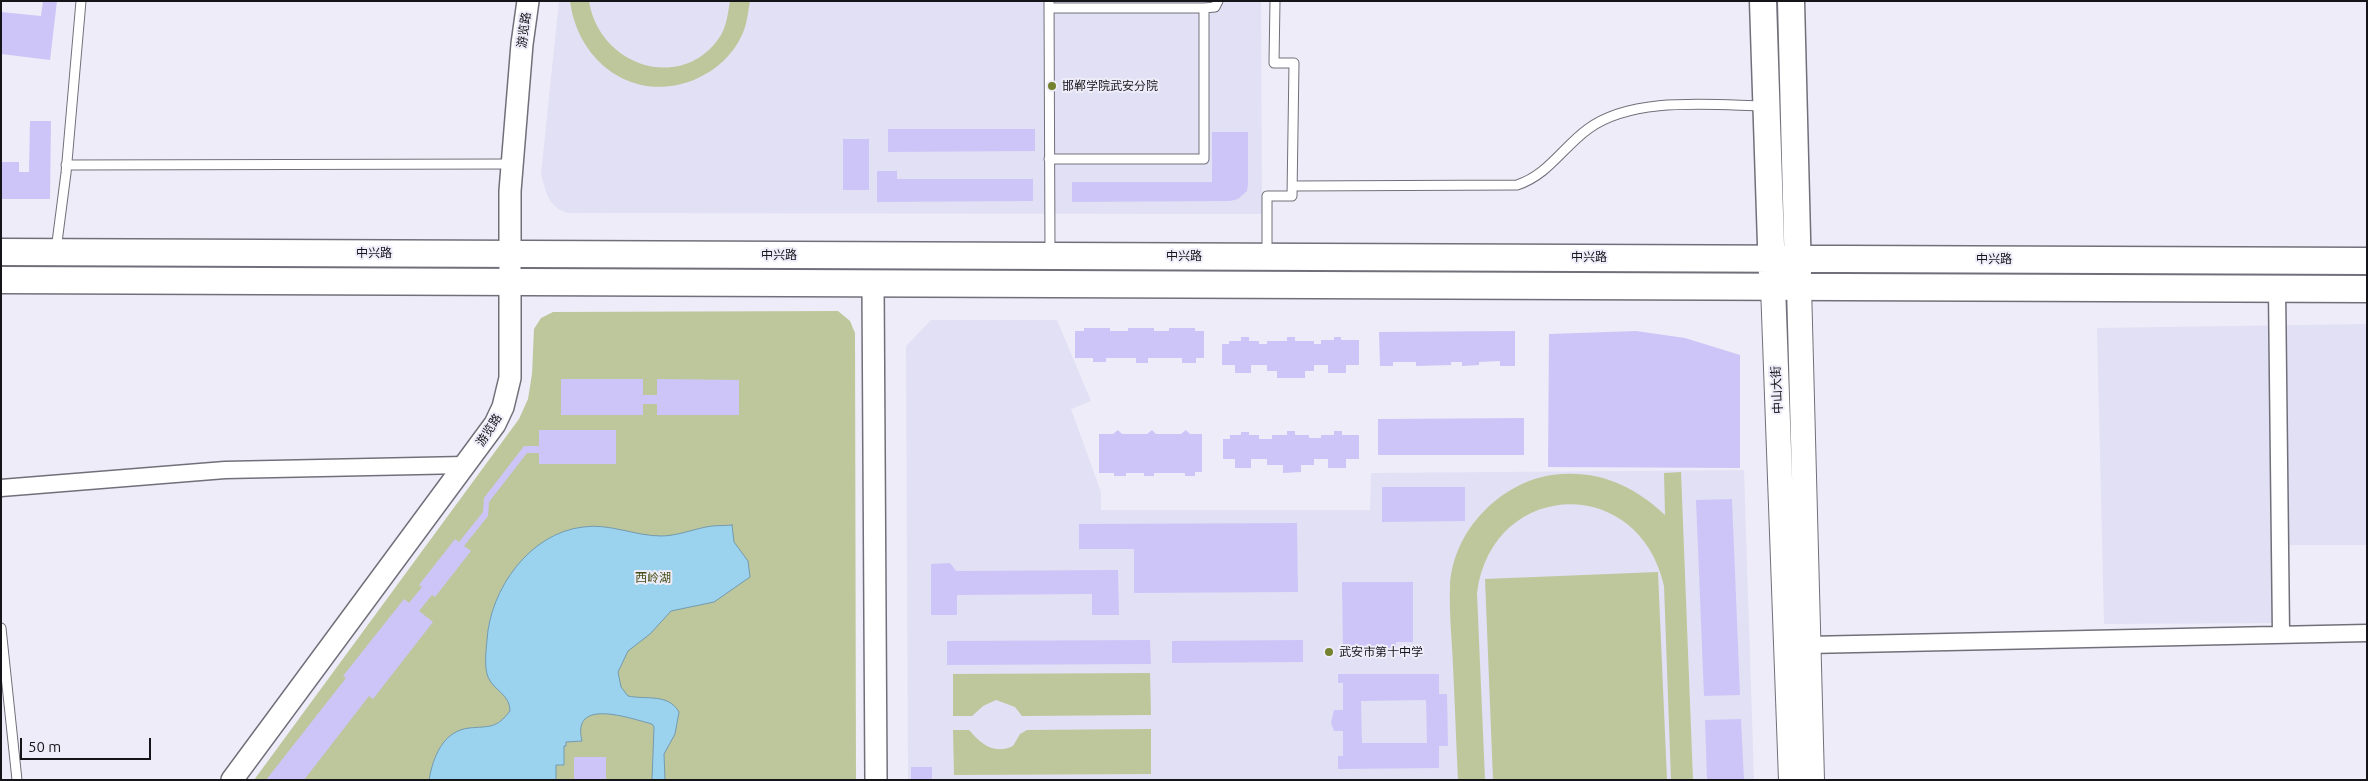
<!DOCTYPE html>
<html>
<head>
<meta charset="utf-8">
<style>
  body { margin:0 }
  #map { position:relative; width:2368px; height:781px; overflow:hidden; background:#eeecf8; font-family:Ubuntu,sans-serif }
  canvas { display:block }
  .frame { position:absolute; inset:0; border:2px solid #151419; pointer-events:none }
  .scale { position:absolute; left:20px; top:738px; width:131px; height:22px; box-sizing:border-box; border:2px solid #151419; border-top:0; padding-left:6px; font-size:15px; line-height:18px; white-space:nowrap; color:#151419; -webkit-text-stroke:4px #eeecf8; paint-order:stroke }
</style>
</head>
<body>
<div id="map">
<canvas width="2368" height="781"></canvas>
<div class="frame"></div>
<div class="scale">50 m</div>
</div>
<script>
const context = document.querySelector('canvas').getContext('2d');
context.lineJoin = 'round';
function fillPath(path, color) {
  context.fillStyle = color;
  context.fill(path, 'evenodd');
}
function stroke(path, color, width, dash) {
  context.strokeStyle = color;
  context.lineWidth = width;
  context.lineCap = dash ? 'butt' : 'round';
  context.setLineDash(dash || []);
  context.stroke(path);
}
function drawText(font, color, halo, rows, align = 'center') {
  context.font = font + ' Ubuntu,"Noto Sans SC",sans-serif';
  context.lineWidth = 4;
  context.setLineDash([]);
  context.textBaseline = 'middle';
  context.strokeStyle = halo;
  context.fillStyle = color;
  for (const [text, x, y, turn = 0] of rows) {
    context.save();
    context.translate(x, y);
    context.rotate((+turn || 0) * Math.PI / 180);
    context.textAlign = isNaN(turn) ? turn : align;
    if (halo) context.strokeText(text, 0, 0);
    context.fillText(text, 0, 0);
    context.restore();
  }
}
fillPath(new Path2D(`
  M559 1H1261L1262 214 568 213 558 209 550 201 546 192 541 174Z
  M931 320H1057L1091 401 1071 409 1101 492V510H1370L1371 473 1744 470 1754 780H908L906 346Z
  M2367 324V545H2272L2275 623 2104 624 2097 328Z`), '#e2e0f4');
fillPath(new Path2D(`
  M570 1H589C599 67 684 94 721 35 727 25 728 12 730 1H750C748 12 747 25 742 35 733 55 716 70 696 79 635 105 578 63 570 1Z
  M838 311 850 321 855 333 856 780H254L519 419 528 399 532 374 534 329 541 318 553 312Z
  M1681 472 1693 780H1671L1664 586C1639 473 1492 479 1477 593L1485 780H1458C1456 742 1455 704 1453 666 1452 640 1449 613 1450 587 1452 532 1499 483 1552 475 1597 469 1633 485 1665 515L1664 473Z
  M1658 572 1667 780H1493L1485 579Z
  M1150 673 1151 715 1022 716 1015 707 996 700 983 706 972 716H953V674Z
  M1151 729V774L954 775 953 730H969C981 744 994 755 1013 746L1020 734 1027 730Z`), '#bec79b');
const water = new Path2D(`
  M732 525 734 542 748 561 750 577 714 602 671 611 650 634 628 651 618 672 621 687 628 696C647 700 668 693 679 712L675 734 664 754 665 780H652L654 727 652 724C629 718 571 697 582 741L566 742V746H564V765H556V780H429C433 757 443 731 469 728 490 726 496 729 510 711 510 694 494 691 488 677 484 667 486 651 487 640 490 589 530 533 583 527 609 523 635 536 661 536 676 536 691 530 706 527 714 525 724 526 732 525Z`);
fillPath(water, '#9bd3ef');
stroke(water, '#739aaf', 1);
fillPath(new Path2D(`
  M43 1H57L50 60 1 54V12L41 16Z
  M30 121H51L50 199H1V162H19V172H29Z
  M888 129H1035V151L888 152Z
  M1212 132H1248V184L1247 191 1238 199 1230 201 1072 202V182H1212Z
  M843 139H869V190H843Z
  M877 171H897V179H1033V201L877 202Z
  M1084 328H1110V331H1128V328H1154V331H1169V328H1195V331H1204V358H1196V363H1182V358H1148V363H1136V358H1106V362H1093V358H1075V331H1084Z
  M1515 331V366H1500V361L1479 362V365L1462 366V362H1451V365L1416 366V362H1393V366H1380L1379 332Z
  M1636 331 1685 338 1740 355V468L1548 467 1549 334Z
  M1241 337H1249V341H1259V344H1267V341H1287V337H1295V341H1314V344H1321V340H1334V337H1341V340H1359V365H1346V373H1328V365H1314V371H1305V378H1277V371H1267V365H1251V373H1235V365H1222V344H1229V341H1241Z
  M561 379H643V395H657V379L739 380V415H657V404H643V415H561Z
  M1524 418V455H1378V419Z
  M539 430H616V464H539V453H527L489 502 488 516 464 546 471 551 435 597 432 595 419 611 433 622 373 699 369 696 304 780H266L346 678 343 676 404 599 409 603 422 587 419 585 455 539 459 542 483 512 484 498 524 446H539Z
  M1118 430 1122 434H1147L1152 430 1156 434H1181L1186 430 1190 434H1202V472H1195V476H1185V473H1154V476H1144V473H1126V476H1114V473H1099V434H1113Z
  M1287 431H1295V435H1309V438H1321V435H1334V431H1342V435H1359V459H1346V468H1328V459H1314V465H1301V472L1283 473V465H1267V459H1251V468H1235V459H1223V439H1230V435H1241V432H1249V435H1259V439H1272V435H1287Z
  M1382 487H1465V521L1382 522Z
  M1732 499 1740 695 1704 696 1696 500Z
  M1297 523 1298 592 1134 593V549H1079V524Z
  M950 563 956 571 1118 570 1119 615H1092V594L957 595V615H931V564Z
  M1342 582H1413V642H1396V653H1343Z
  M1150 640 1151 664 947 665V641Z
  M1303 640V662L1172 663V641Z
  M1338 674H1439V694H1447L1448 746H1439V768L1338 769V756H1343V731H1334L1331 723 1334 710H1343V683H1338ZM1426 700 1427 743H1362L1361 701Z
  M1741 719 1744 780H1707L1705 720Z
  M574 757H606V780H574Z
  M911 767H932V780H911Z`), '#cdc5f8');
const service = new Path2D(`
  M1049 1 1050 253
  M1049 8H1204V159H1049
  M1204 8 1215 7 1218 1
  M66 165 512 164
  M1293 186 1517 185C1548 175 1563 147 1588 129 1633 96 1711 105 1765 106
  M56 250 66 173 81 1
  M1267 254V196H1292L1294 63H1274L1275 1
  M1 628 17 780`);
const minor = new Path2D(`
  M2277 289 2281 634
  M1 488 225 470 465 465
  M1808 645 2367 633`);
const tertiary = new Path2D(`
  M873 283 876 780
  M232 780 495 424 503 407 510 378V191L522 44 528 1`);
const secondary = new Path2D(`
  M1773 286 1791 780
  M1799 286 1812 780`);
const primary = new Path2D(`
  M1763 1 1772 275
  M1791 1 1798 276
  M1 252 2367 261
  M1 280 2367 289`);
stroke(service, '#71707a', 11);
stroke(minor, '#71707a', 19);
stroke(tertiary, '#71707a', 24);
stroke(secondary, '#71707a', 26);
stroke(primary, '#71707a', 29);
stroke(service, '#fff', 9);
stroke(minor, '#fff', 16);
stroke(tertiary, '#fff', 21);
stroke(secondary, '#fff', 24);
stroke(primary, '#fff', 26);
for (const [x, y, r, color] of [
  [1052,86,5,"#74812f"],
  [1329,652,5,"#74812f"]
]) {
  const dot = new Path2D();
  dot.arc(x, y, r, 0, 2 * Math.PI);
  context.fillStyle = color;
  context.fill(dot);
  stroke(dot, '#eeecf8', 2);
}
drawText('12px', '#151419', '#eeecf8', [
  ["游览路",524,30,-82],
  ["中兴路",374,253],
  ["中兴路",779,255],
  ["中兴路",1184,256],
  ["中兴路",1589,257],
  ["中兴路",1994,259],
  ["中山大街",1777,390,-93],
  ["游览路",489,430,-57]
]);
drawText('12px', '#151419', '#eeecf8', [
  ["邯郸学院武安分院",1062,86],
  ["武安市第十中学",1339,652]
], 'left');
drawText('12px', '#464e14', '#eeecf8', [
  ["西岭湖",653,578]
]);
</script>
</body>
</html>
